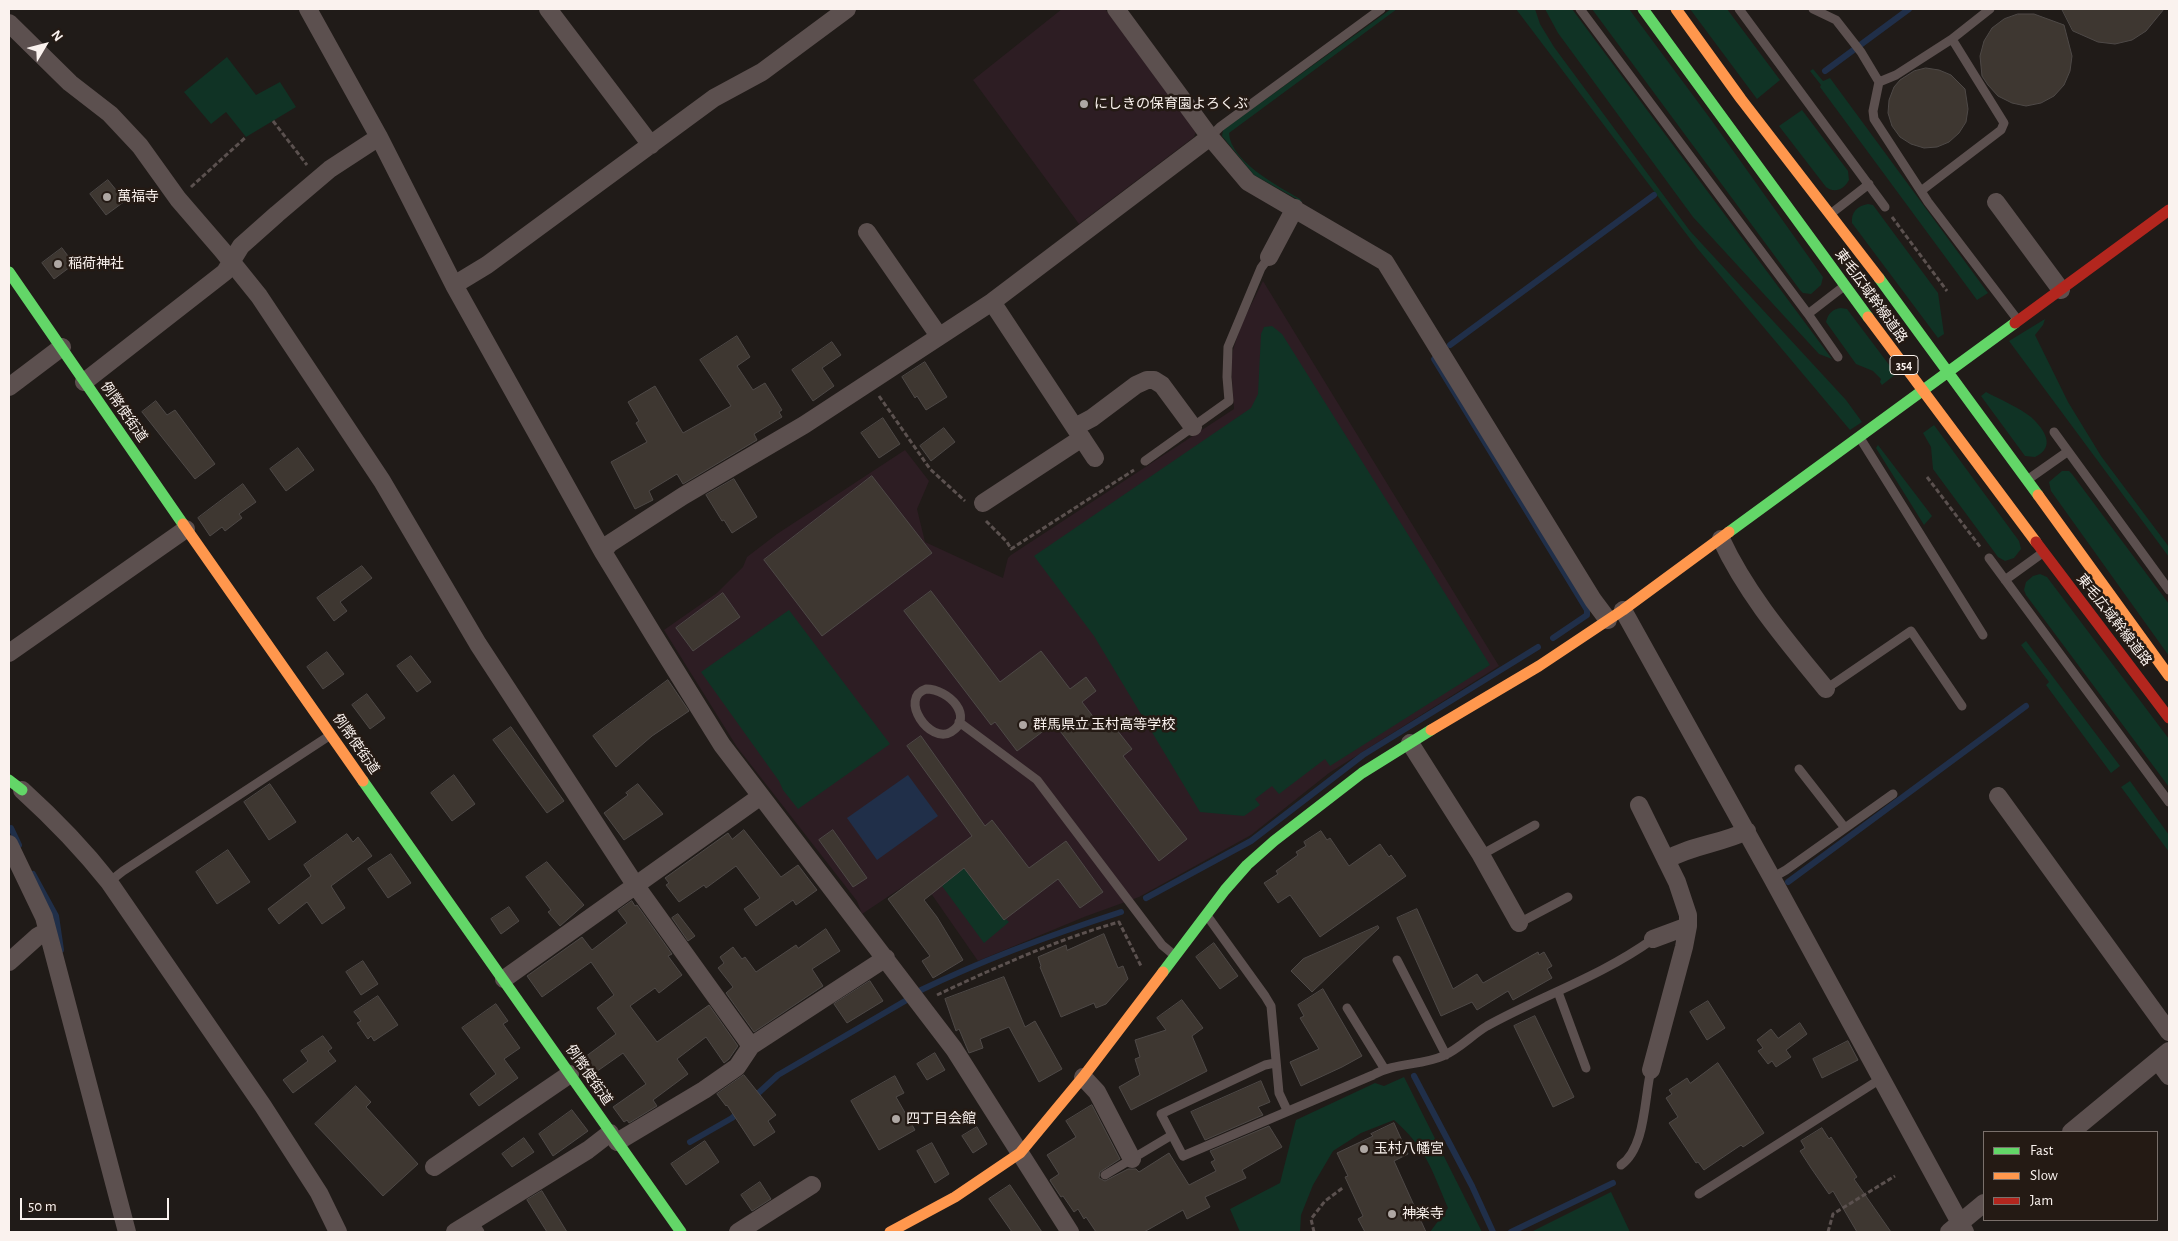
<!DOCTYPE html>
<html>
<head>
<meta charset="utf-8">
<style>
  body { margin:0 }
  #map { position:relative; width:2178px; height:1241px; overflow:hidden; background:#201b18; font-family:"Alegreya Sans",sans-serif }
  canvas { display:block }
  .frame { position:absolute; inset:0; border:10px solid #faf2ee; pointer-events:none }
  .legend { position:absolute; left:1983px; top:1131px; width:175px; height:90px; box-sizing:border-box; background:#241a14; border:1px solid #7a706b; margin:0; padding:6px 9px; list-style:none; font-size:15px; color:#faf2ee }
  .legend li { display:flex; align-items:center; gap:10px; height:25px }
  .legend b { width:25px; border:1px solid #7a706b }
  .north { position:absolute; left:20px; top:20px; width:50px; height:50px; -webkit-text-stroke:4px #241a14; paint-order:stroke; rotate:53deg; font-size:14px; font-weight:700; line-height:20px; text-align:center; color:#faf2ee }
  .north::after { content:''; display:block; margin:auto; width:18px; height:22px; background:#faf2ee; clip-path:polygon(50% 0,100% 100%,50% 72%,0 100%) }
  .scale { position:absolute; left:20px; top:1198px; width:149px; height:22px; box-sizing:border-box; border:2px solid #faf2ee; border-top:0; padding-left:6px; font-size:15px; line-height:18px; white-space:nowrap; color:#faf2ee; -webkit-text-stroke:4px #241a14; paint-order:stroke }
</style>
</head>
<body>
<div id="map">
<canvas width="2178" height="1241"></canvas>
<div class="frame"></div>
<ul class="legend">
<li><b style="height:6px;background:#63d668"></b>Fast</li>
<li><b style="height:6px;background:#ff974d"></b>Slow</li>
<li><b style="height:6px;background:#b3261e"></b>Jam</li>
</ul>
<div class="north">N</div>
<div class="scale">50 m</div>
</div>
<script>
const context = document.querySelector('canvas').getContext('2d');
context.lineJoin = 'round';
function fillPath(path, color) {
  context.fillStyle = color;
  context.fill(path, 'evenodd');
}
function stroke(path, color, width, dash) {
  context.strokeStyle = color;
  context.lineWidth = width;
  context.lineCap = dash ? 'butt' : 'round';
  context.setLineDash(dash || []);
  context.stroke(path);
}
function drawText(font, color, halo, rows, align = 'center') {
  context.font = font + ' "Alegreya Sans","Noto Sans JP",sans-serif';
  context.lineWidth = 5;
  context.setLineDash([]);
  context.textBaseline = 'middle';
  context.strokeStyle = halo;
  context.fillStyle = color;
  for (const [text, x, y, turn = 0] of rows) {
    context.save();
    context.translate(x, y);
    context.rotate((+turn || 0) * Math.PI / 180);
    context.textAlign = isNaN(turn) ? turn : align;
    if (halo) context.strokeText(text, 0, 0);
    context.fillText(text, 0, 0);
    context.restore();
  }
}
fillPath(new Path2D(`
  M1062 9H1105L1197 129 1194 137 1079 224 973 80Z
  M1263 281 1499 666 1329 773 1251 835 1139 897 1084 917 978 961 919 876 862 914 857 901 737 747 664 630 717 593 743 567 747 557 777 534 905 450 929 481 917 509 925 542 1003 578 1008 558 1011 555 1234 409 1231 364 1233 350 1241 325Z`), '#2d1d23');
fillPath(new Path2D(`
  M1391 9H1397L1229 133C1230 161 1278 186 1300 199L1302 202 1254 175 1222 136 1223 130Z
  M1516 9H1535L1540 24 1554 47 1690 231 1846 400 1862 422 1850 430 1697 248Z
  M1545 9H1572L1832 359 1819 354 1693 217 1558 33Z
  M1592 9H1629L1712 121 1823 277 1821 285 1811 294 1803 293 1800 290Z
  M1690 9H1727L1780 80 1757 99Z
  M227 57 256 95 280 82 296 107 246 137 226 112 211 124 184 92Z
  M1813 69 1823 81 1830 78 1988 293 1977 300 1820 87 1821 85 1810 71Z
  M1802 110 1848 171 1849 180C1844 189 1835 194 1826 187L1779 126Z
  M1868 204 1873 205 1938 293 1944 334 1938 338 1852 223C1851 212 1857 206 1868 204Z
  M1841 308 1847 309 1896 374 1882 385 1880 382 1881 379 1873 371 1856 364 1826 322C1828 314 1832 309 1841 308Z
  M2045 319 2043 325 2035 335 2068 402 2101 456 2169 547V557L2009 341Z
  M1272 326 1282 334 1490 665 1330 766 1325 759 1279 794 1272 786 1255 799 1260 805 1244 816 1200 812 1094 636 1034 556 1251 408 1258 394 1261 334 1264 327Z
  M1986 392C1999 399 2020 408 2031 417 2045 430 2056 447 2035 457L2025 456 1981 396Z
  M1934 425 2019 541 2021 549 2014 558 2005 561 1998 557 1933 469 1931 447 1923 433Z
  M1878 445 1932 516 1924 525 1876 448Z
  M2062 471H2069L2072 474 2169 604V656L2051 491 2049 482Z
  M2040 574 2047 577 2169 739V787L2026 595 2024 590 2026 582 2033 576Z
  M789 610 890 744 798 809 783 790 779 781 701 672Z
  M2026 641 2120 766 2111 773 2046 685 2049 682 2021 645Z
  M2130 781 2169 835V852L2121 787Z
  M964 868 1004 920 1006 919 1009 922 984 943 942 886Z
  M1404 1077 1482 1232H1430L1448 1208C1432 1170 1426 1148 1394 1120L1361 1133 1333 1151 1313 1185 1301 1215 1300 1232H1240L1230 1209 1280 1183 1296 1120 1375 1083 1384 1086Z
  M1611 1192 1630 1232H1531Z`), '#103325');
fillPath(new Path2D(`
  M908 775 938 816 877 860 847 818Z`), '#202f49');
stroke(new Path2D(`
  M1825 71 1909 9
  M1450 345 1654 195
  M1435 358 1434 359 1587 610V615L1553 638
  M11 828 19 845
  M33 874 56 916 61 950
  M1788 882 2026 706
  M1146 898 1251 841 1363 755 1538 647
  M921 990C985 959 1053 934 1121 912
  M1414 1076 1472 1186 1493 1232
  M753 1098 778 1075 905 1001
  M690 1142 732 1118 741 1110
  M1511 1232 1613 1183`), '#202f49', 6);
const building = new Path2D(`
  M2062 9H2164L2146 31 2132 40 2115 44 2098 42 2073 31Z
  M2018 14H2034L2064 25 2072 56 2070 71 2064 85 2054 96 2041 103 2026 106 2012 103 1998 96 1988 85 1982 76 1980 56 1984 41 1992 28 2004 19Z
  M1926 68 1939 70 1951 75 1965 89 1968 109 1966 122 1959 133 1949 142 1937 147 1924 148 1911 144 1900 137 1892 126 1888 113 1889 100 1894 87 1900 80 1914 71Z
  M108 180 125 201 106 215 90 194Z
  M62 248 74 264 54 279 42 263Z
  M737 336 750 357 737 366 753 390 765 383 782 410 779 412 782 417 754 434 757 440 683 484 677 474 649 491 653 500 635 509 611 462 647 442 636 423 639 421 628 402 655 386 683 433 731 406 700 360Z
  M832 342 841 355 822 368 834 386 813 401 792 370Z
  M925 362 947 397 926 410 917 396 915 398 902 377Z
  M156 401 167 415 175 410 215 464 195 479 142 412Z
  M883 418 900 444 879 458 861 433Z
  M944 428 955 442 931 461 920 446Z
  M298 448 314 470 286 491 270 469Z
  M872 476 932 553 822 636 764 560Z
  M734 479 757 517 732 533 724 520 722 521 706 495Z
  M243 484 256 502 239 514 242 518 225 531 222 527 210 536 198 518Z
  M362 566 372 578 340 602 347 611 334 621 317 598Z
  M931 591 1000 682 1041 651 1070 689 1086 677 1096 691 1082 702 1104 731 1113 725 1132 749 1123 756 1187 839 1159 861 1054 723 1017 751 995 722 991 725 904 611Z
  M723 593 740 617 693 651 676 628Z
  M327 652 344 674 323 689 307 667Z
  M411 656 431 682 417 692 397 666Z
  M668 680 689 711 652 736 616 767 593 736Z
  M367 694 385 718 370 729 352 705Z
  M511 727 564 801 547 813 493 740Z
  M921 736 985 826 992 820 1029 868 1066 841 1103 892 1080 908 1058 879 1004 920 964 868 924 900 937 917 963 960 933 978 922 961 930 956 888 899 972 836 907 746Z
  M454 775 475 804 452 821 431 793Z
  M270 784 296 822 269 840 244 802Z
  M638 784 663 814 624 840 604 813 628 795 626 793Z
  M744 830 781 877 798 865 817 890 796 905 793 900 756 926 744 909 760 898 736 866 706 888 704 885 679 902 666 885 669 883 665 878 728 833 732 839Z
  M833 830 867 878 853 887 819 840Z
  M1321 831 1327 840 1330 838 1349 866 1380 844 1389 857 1391 855 1406 876 1320 937 1290 895 1278 903 1264 883 1278 874 1276 871 1298 855 1296 852 1306 846 1304 842Z
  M347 834 353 842 358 837 372 856 331 886 345 908 322 924 307 902 279 924 268 909 311 876 304 865Z
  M228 850 250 882 217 904 196 872Z
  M391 854 411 883 388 898 368 869Z
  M547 862 584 905 560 926 548 912 551 910 526 877Z
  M632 901 635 906 637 905 672 954 668 956 682 975 659 993 655 988 630 1006 657 1042 709 1005 738 1046 729 1059 724 1063 706 1037 677 1059 688 1074 653 1100 657 1106 629 1123 627 1120 624 1122 613 1107 646 1084 623 1053 596 1072 585 1057 616 1034 597 1008 614 995 591 962 542 997 527 976 582 937 592 950 627 923 618 911Z
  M509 907 519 921 501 934 491 919Z
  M1417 909 1453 989 1477 974 1483 983 1538 952 1539 955 1544 952 1552 966 1547 969 1552 978 1513 1000 1508 991 1477 1010 1472 1002 1441 1016 1397 918Z
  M678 914 695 936 688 941 672 918Z
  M1378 926 1379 928 1312 992 1291 971 1303 959Z
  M826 929 840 951 812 969 823 986 754 1032 726 993 733 987 718 968 724 963 720 957 733 947 742 959 745 957 756 972 796 945 798 948Z
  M1104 934 1118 968 1123 966 1128 979 1106 1004 1096 1008 1094 1003 1061 1017 1040 967 1041 966 1038 957 1066 945 1067 950Z
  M1214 943 1238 976 1220 989 1196 957Z
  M363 961 378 984 361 995 346 972Z
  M1004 977 1025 1027 1035 1021 1062 1069 1039 1082 1009 1027 980 1039 983 1048 969 1053 959 1029 956 1031 945 999Z
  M870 981 883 1001 847 1023 834 1004Z
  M1323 989 1362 1056 1342 1067 1301 1086 1290 1062 1319 1049 1300 1018 1304 1016 1298 1005Z
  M378 996 398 1025 374 1041 371 1036 368 1039 357 1023 361 1021 354 1012Z
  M1182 1000 1203 1028 1192 1036 1207 1071 1131 1110 1119 1087 1140 1075 1135 1059 1140 1057 1135 1040 1166 1030 1157 1018Z
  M1708 1001 1725 1028 1707 1040 1690 1012Z
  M496 1004 508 1021 503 1024 520 1048 504 1059 518 1078 479 1106 470 1094 496 1074 462 1028Z
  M1535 1016 1574 1097 1553 1107 1514 1026Z
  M1800 1023 1807 1034 1786 1050 1791 1057 1776 1067 1772 1061 1768 1064 1758 1051 1763 1048 1757 1040 1771 1029 1778 1038Z
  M323 1036 332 1048 328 1051 336 1061 293 1093 283 1080 308 1061 301 1051Z
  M1848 1041 1858 1060 1822 1078 1813 1059Z
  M935 1053 945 1070 927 1080 917 1064Z
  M1718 1063 1764 1133 1743 1147 1741 1145 1704 1170 1698 1162 1696 1163 1669 1123 1678 1117 1666 1098 1672 1094 1669 1090 1687 1078 1690 1083Z
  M744 1075 776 1115 768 1121 775 1132 754 1146 727 1105 726 1106 717 1094Z
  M895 1076 904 1093 896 1097 915 1130 879 1150 851 1101Z
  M1261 1081 1270 1102 1258 1107 1263 1115 1205 1140 1191 1112Z
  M356 1086 371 1102 366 1107 418 1164 383 1196 315 1124Z
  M1092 1105 1120 1159 1100 1172 1099 1178 1105 1181 1128 1169H1136L1139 1172 1169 1153 1189 1185 1216 1171 1211 1162 1215 1160 1210 1151 1269 1126 1282 1147 1242 1170 1246 1178 1205 1197 1210 1207 1187 1219 1183 1210 1144 1232H1096L1086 1217 1084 1219 1078 1209 1074 1212 1063 1196 1061 1197 1051 1182 1050 1180 1059 1174 1047 1155 1076 1137 1066 1121Z
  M572 1110 588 1131 553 1156 539 1134Z
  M1394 1123 1408 1154 1394 1161 1426 1232H1365L1358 1219 1363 1216 1345 1177 1348 1176 1337 1153 1373 1136 1371 1134Z
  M977 1127 987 1144 973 1153 962 1136Z
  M1822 1128 1829 1139 1831 1137 1857 1177 1854 1179 1891 1232H1857L1833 1191 1829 1194 1811 1168 1800 1151 1805 1148 1801 1141Z
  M524 1138 534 1152 512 1167 502 1154Z
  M705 1141 719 1162 686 1185 671 1164Z
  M932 1143 949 1174 935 1183 917 1151Z
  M760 1182 771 1199 752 1211 741 1195Z
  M1010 1185 1042 1232H1012L989 1199Z
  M542 1191 567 1232H547L527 1200Z`);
fillPath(building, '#3e3731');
stroke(building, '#4e4947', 1);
stroke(new Path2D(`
  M273 121 307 165
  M191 187 246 137
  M1892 217 1947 291
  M879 396 930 469 965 501
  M1927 477 1981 548
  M986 521 1007 542 1011 549 1134 470
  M937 995C996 967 1056 940 1119 922L1141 966
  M1314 1232 1311 1219 1325 1201 1344 1187
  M1828 1232 1833 1214 1895 1176`), '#5b514f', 3, [5, 2.5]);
stroke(new Path2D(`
  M1580 9 1808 314 1838 357
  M1739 9 1885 207
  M1813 9 1836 20 1861 52 1879 82 1873 111 1874 119 1928 202 2017 319
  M1879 82 1896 75 1952 39 1990 9
  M1210 137 1220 127 1381 9
  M1921 191 2001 130 2004 123 1952 39
  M1833 212 1869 184
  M1808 314 1843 287
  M2054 432 2169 590
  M1860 438 1983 635
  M1145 461 1229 401 1227 377 1228 347 1261 268 1269 257
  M2030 478 2067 452
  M1989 558 2169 802
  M2005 580 2041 554
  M926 689C949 689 975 717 951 732 930 745 898 698 926 689Z
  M1826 689 1911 631 1962 706
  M959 722 1037 780 1162 945 1174 955
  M1799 769 1845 828
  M1481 855 1535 825
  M1772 878 1786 870 1893 794
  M109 882 123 871 329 736
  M1208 917 1265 996 1271 1006 1279 1093 1287 1110
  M1519 923 1568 897
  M1397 960 1446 1055
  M1558 992 1586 1068
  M1347 1008 1384 1068
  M1275 1063 1265 1065 1161 1114 1183 1156 1373 1075C1395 1062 1421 1066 1443 1056 1459 1049 1472 1035 1487 1026 1543 995 1600 977 1653 939
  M1621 1165C1646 1147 1644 1098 1651 1070
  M1105 1175 1172 1135
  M1699 1194 1882 1078
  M473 1221 480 1232`), '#5c504f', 9);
stroke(new Path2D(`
  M308 9 379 137 454 285 603 552 653 634 722 745 954 1049 1070 1232
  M548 9 651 145
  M1116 9 1210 137 1248 182 1385 262 1593 600 1608 620
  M9 23 70 83 110 114 140 146 178 199 222 250 259 296 382 481 478 644 636 886 751 1046
  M1996 202 2061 290
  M867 232 939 336
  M1269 257 1295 208
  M454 285 487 265 714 98 762 72 847 9
  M992 302 1095 458
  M84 382 225 272 241 246 277 214 330 169 379 137
  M9 387 62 347
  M1075 427 1092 418 1136 385 1147 380H1154L1162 385 1193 427
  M983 503 1082 438
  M1721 539C1747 595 1787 641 1826 689
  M603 552 609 544 683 496 804 425 992 302 1210 137
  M1623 610 1772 878 1965 1232
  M9 653 186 529
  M1410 743 1481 855 1519 923
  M22 790C54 819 83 849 109 882L263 1106 319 1193 338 1232
  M1998 796 2169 1032
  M1639 805 1677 882 1688 915V926L1684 947 1651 1070
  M9 844 44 917 127 1232
  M1666 860C1692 845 1720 844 1747 831
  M1653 939 1688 926
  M9 962 38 936 47 931
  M504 979 761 796
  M2158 1061 2169 1076
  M1083 1077 1097 1092 1132 1159
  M2071 1132 2169 1051
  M617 1142 704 1090 737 1067 751 1046 886 958
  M434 1167 570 1074
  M455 1232 588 1150 610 1133
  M738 1232 812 1185
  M1949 1232 1984 1203`), '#5c504f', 18);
stroke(new Path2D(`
  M1643 9 1868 317
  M9 272 183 524
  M1879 278 2038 495
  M1729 532 2015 323
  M9 780 22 790
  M363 781 681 1232
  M1163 972 1225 890 1247 865 1274 841 1362 773 1431 730`), '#63d668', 11);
stroke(new Path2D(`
  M1676 9 1741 99 1879 278
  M1868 317 2036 542
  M2038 495 2169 676
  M183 524 363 781
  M1431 730 1539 666 1623 610 1729 532
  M890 1232 955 1197 1020 1153 1083 1077 1163 972`), '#ff974d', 11);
stroke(new Path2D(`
  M2015 323 2169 210
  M2036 542 2169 718`), '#b3261e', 11);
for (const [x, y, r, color] of [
  [1084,104,5,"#aea7a3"],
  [107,197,5,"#aea7a3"],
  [58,264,5,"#aea7a3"],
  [1023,725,5,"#aea7a3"],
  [896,1119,5,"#aea7a3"],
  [1364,1149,5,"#aea7a3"],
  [1392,1214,5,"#aea7a3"]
]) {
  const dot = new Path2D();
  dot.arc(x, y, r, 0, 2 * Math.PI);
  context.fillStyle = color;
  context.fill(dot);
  stroke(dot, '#241a14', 2);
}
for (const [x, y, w] of [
  [1904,365,28]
]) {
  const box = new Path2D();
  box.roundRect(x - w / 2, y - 9.5, w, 19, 4);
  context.fillStyle = '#241a14';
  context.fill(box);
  stroke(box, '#faf2ee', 1);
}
drawText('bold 12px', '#faf2ee', null, [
  ["354",1904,365]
]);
drawText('14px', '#faf2ee', '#241a14', [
  ["にしきの保育園よろくぶ",1094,104],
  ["萬福寺",117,197],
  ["稲荷神社",68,264],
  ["群馬県立 玉村高等学校",1033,725],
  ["四丁目会館",906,1119],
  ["玉村八幡宮",1374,1149],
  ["神楽寺",1402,1214]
], 'left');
drawText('14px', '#faf2ee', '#241a14', [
  ["東毛広域幹線道路",1871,296,54],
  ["例幣使街道",124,412,55],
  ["東毛広域幹線道路",2114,620,52],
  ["例幣使街道",356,744,55],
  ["例幣使街道",589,1075,55]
]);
</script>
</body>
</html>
